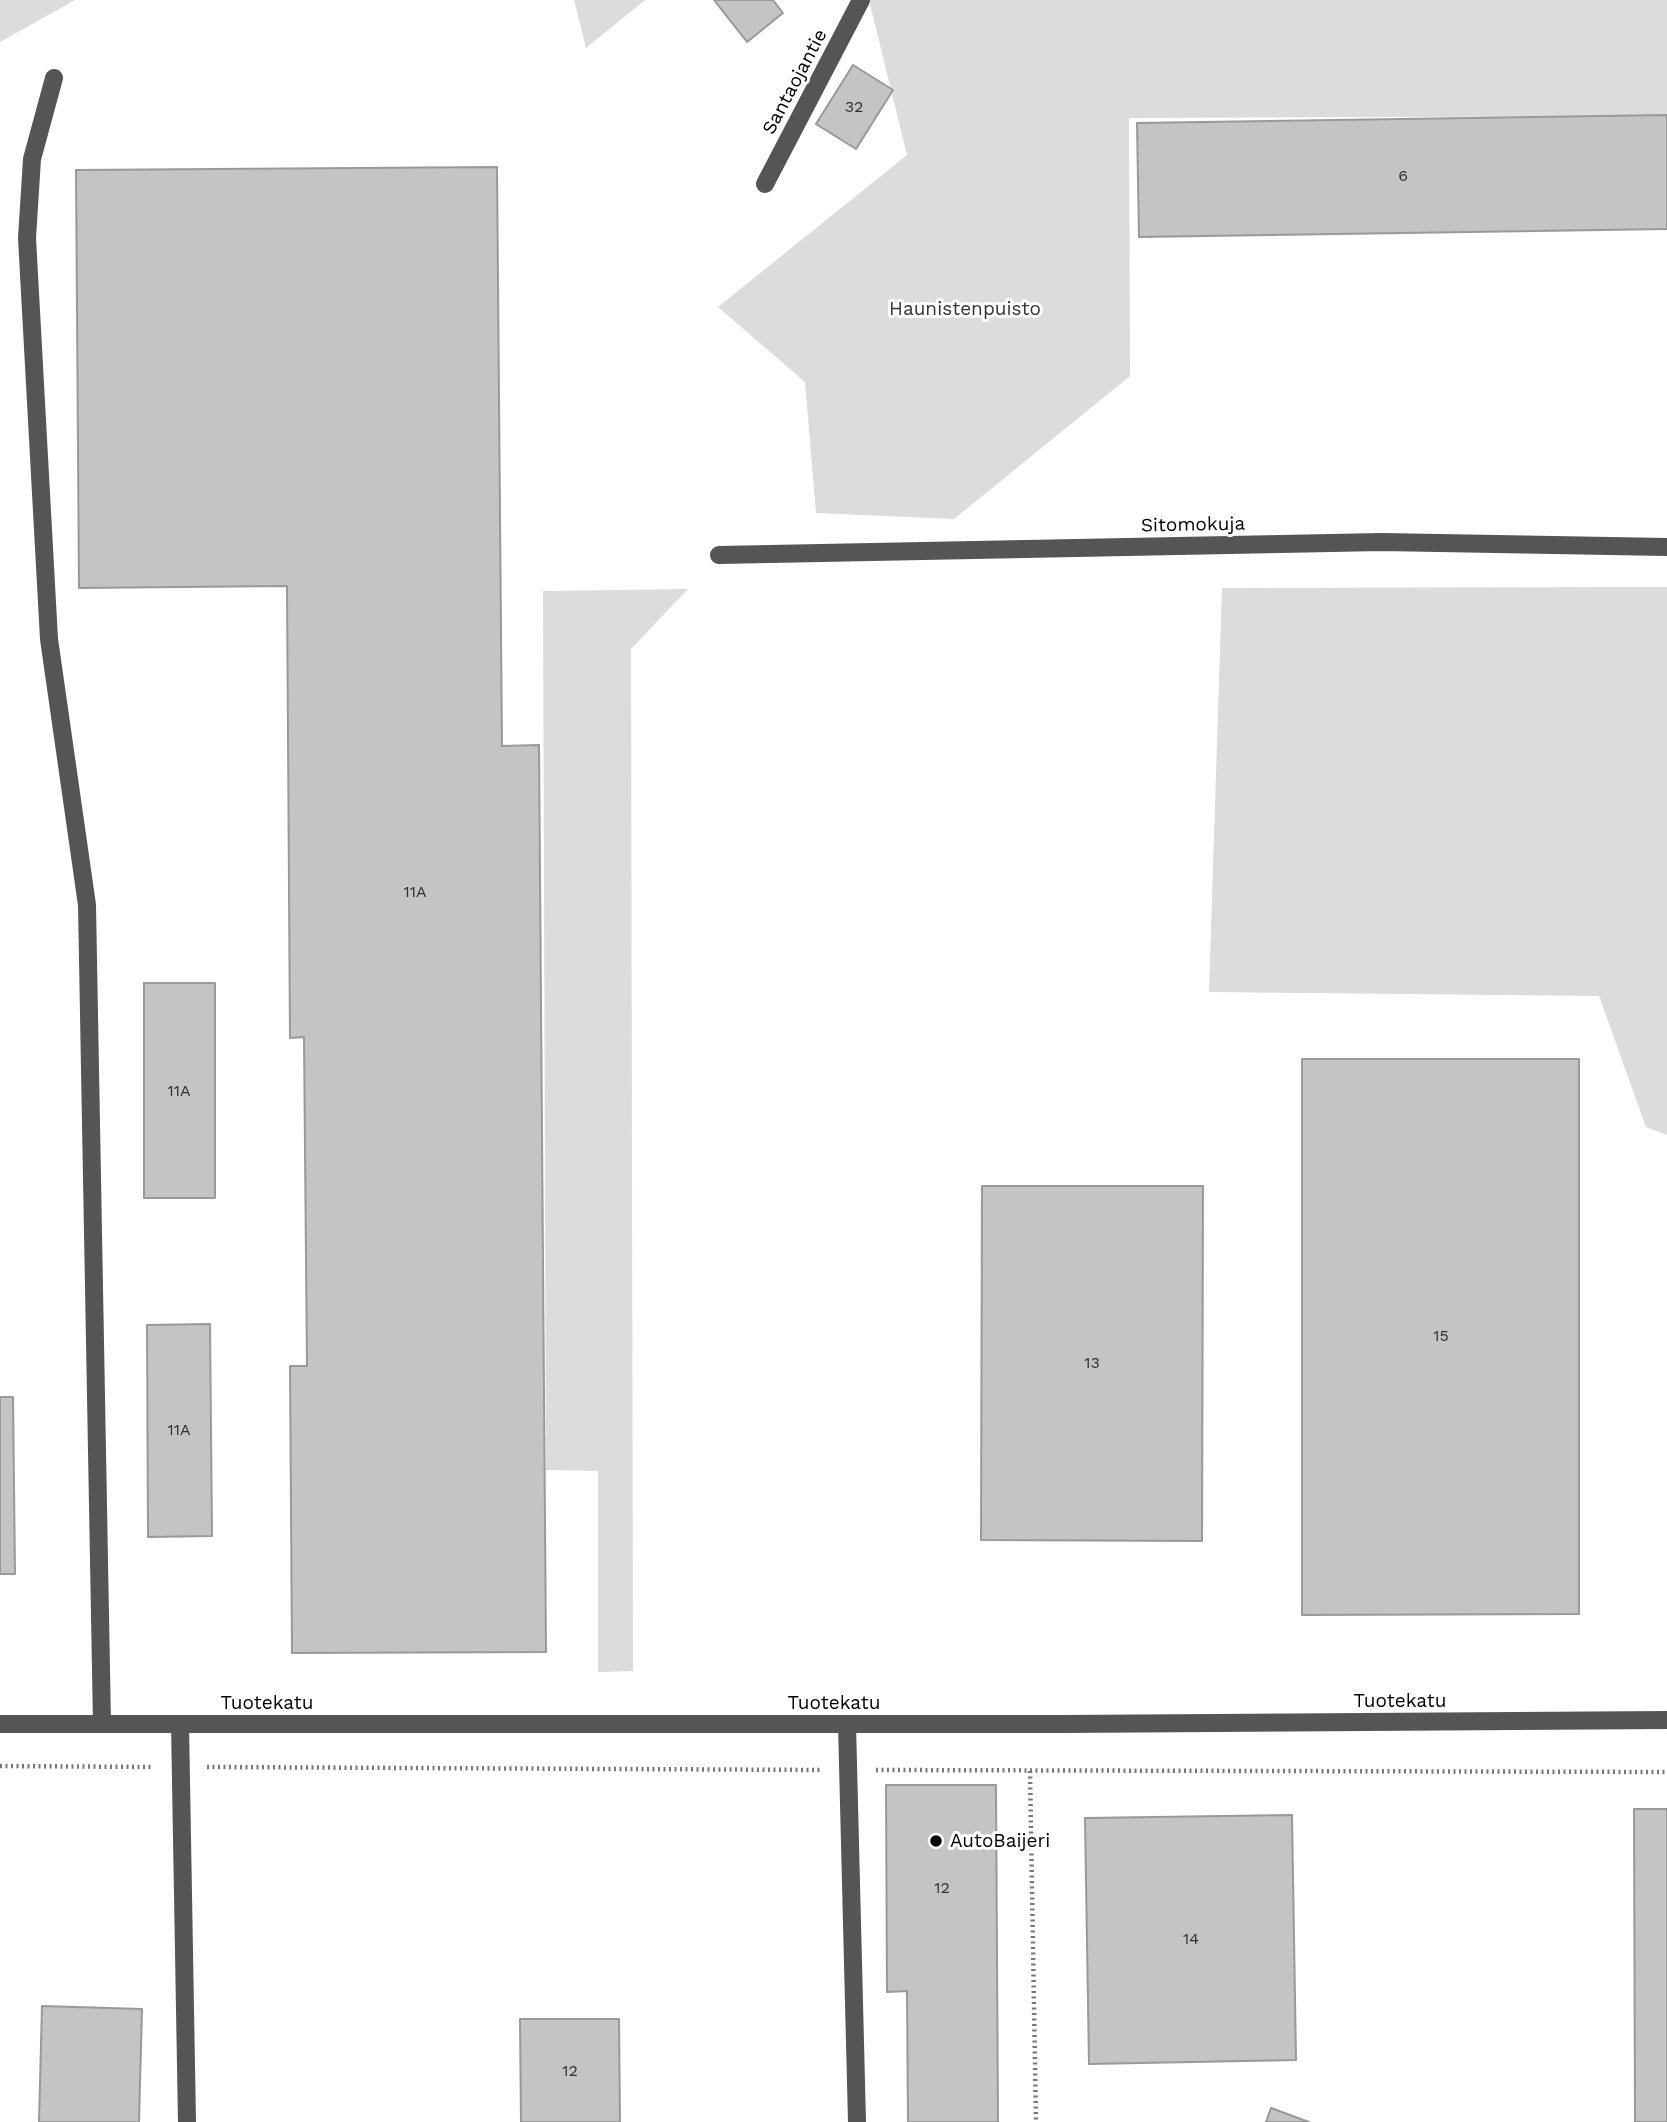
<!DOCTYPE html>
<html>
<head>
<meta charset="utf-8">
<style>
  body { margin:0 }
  canvas { display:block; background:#fff }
</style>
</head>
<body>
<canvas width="1667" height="2122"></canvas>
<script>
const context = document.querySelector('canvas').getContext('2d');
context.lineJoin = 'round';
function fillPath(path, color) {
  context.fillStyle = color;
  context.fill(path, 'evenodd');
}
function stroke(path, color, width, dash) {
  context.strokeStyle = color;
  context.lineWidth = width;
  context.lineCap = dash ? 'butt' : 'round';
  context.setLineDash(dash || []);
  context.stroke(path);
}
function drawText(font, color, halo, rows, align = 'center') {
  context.font = font + ' "Work Sans",sans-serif';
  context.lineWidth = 6;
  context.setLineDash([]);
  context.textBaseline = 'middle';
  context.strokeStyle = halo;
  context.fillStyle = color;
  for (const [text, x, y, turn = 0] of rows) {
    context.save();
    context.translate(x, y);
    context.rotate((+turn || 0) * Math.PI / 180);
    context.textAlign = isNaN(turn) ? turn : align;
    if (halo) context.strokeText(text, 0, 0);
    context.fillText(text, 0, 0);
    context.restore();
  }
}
fillPath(new Path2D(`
  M0 0H75L0 42Z
  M574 0H645L586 48Z
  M869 0H1667V116L1129 118 1130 376 954 519 816 513 805 382 718 307 907 155Z
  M1667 587V1135L1646 1127 1599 996 1209 992 1222 588Z
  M688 589 631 649 633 1671 598 1672V1471L546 1470 543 591Z`), '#dcdcdc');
const building = new Path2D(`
  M714 0H773L783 13 747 42Z
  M853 65 893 90 856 149 816 124Z
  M1667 115V229L1139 237 1137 123Z
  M497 167 502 746 539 745 546 1652 292 1653 290 1366H307L304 1037 290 1038 287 586 79 588 76 170Z
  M144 983H215V1198H144Z
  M1302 1059H1579V1614L1302 1615Z
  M982 1186H1203L1202 1541 981 1540Z
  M210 1324 212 1536 148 1537 147 1325Z
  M0 1397H13L15 1574H0Z
  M886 1785H996L998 2122H908L907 1991 887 1992Z
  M1634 1809H1667V2122H1635Z
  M1292 1815 1296 2060 1089 2064 1085 1818Z
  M42 2006 142 2009 139 2122H39Z
  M520 2019H619L620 2122H521Z
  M1271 2108 1309 2122H1266Z`);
fillPath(building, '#c4c4c4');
stroke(building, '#999', 2);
stroke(new Path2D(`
  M0 1766 153 1767
  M207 1767 822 1770
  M876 1770 1667 1772
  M1030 1771 1036 2122`), '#777', 4.5, [2, 3.5]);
stroke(new Path2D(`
  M54 78 32 159 27 238 49 639 87 905 102 1724
  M765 184 861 0
  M719 555 1382 542 1667 547
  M0 1724H1063L1667 1720
  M180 1724 187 2122
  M847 1724 857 2122`), '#555', 18);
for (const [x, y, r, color] of [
  [936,1841,7,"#000"]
]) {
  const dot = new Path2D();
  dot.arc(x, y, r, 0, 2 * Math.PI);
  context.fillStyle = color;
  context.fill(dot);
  stroke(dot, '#fff', 2.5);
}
drawText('16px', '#313131', null, [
  ["32",854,107],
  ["6",1403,176],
  ["11A",415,892],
  ["11A",179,1091],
  ["15",1441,1336],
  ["13",1092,1363],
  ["11A",179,1430],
  ["12",942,1888],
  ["14",1191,1939],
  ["12",570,2071]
]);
drawText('19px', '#000', '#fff', [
  ["Santaojantie",795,82,-62],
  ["Sitomokuja",1193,525,-1],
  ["Tuotekatu",1400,1701],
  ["Tuotekatu",267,1703],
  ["Tuotekatu",834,1703]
]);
drawText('19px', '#333', '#fff', [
  ["Haunistenpuisto",965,309]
]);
drawText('19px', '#000', '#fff', [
  ["AutoBaijeri",950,1841]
], 'left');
</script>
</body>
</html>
